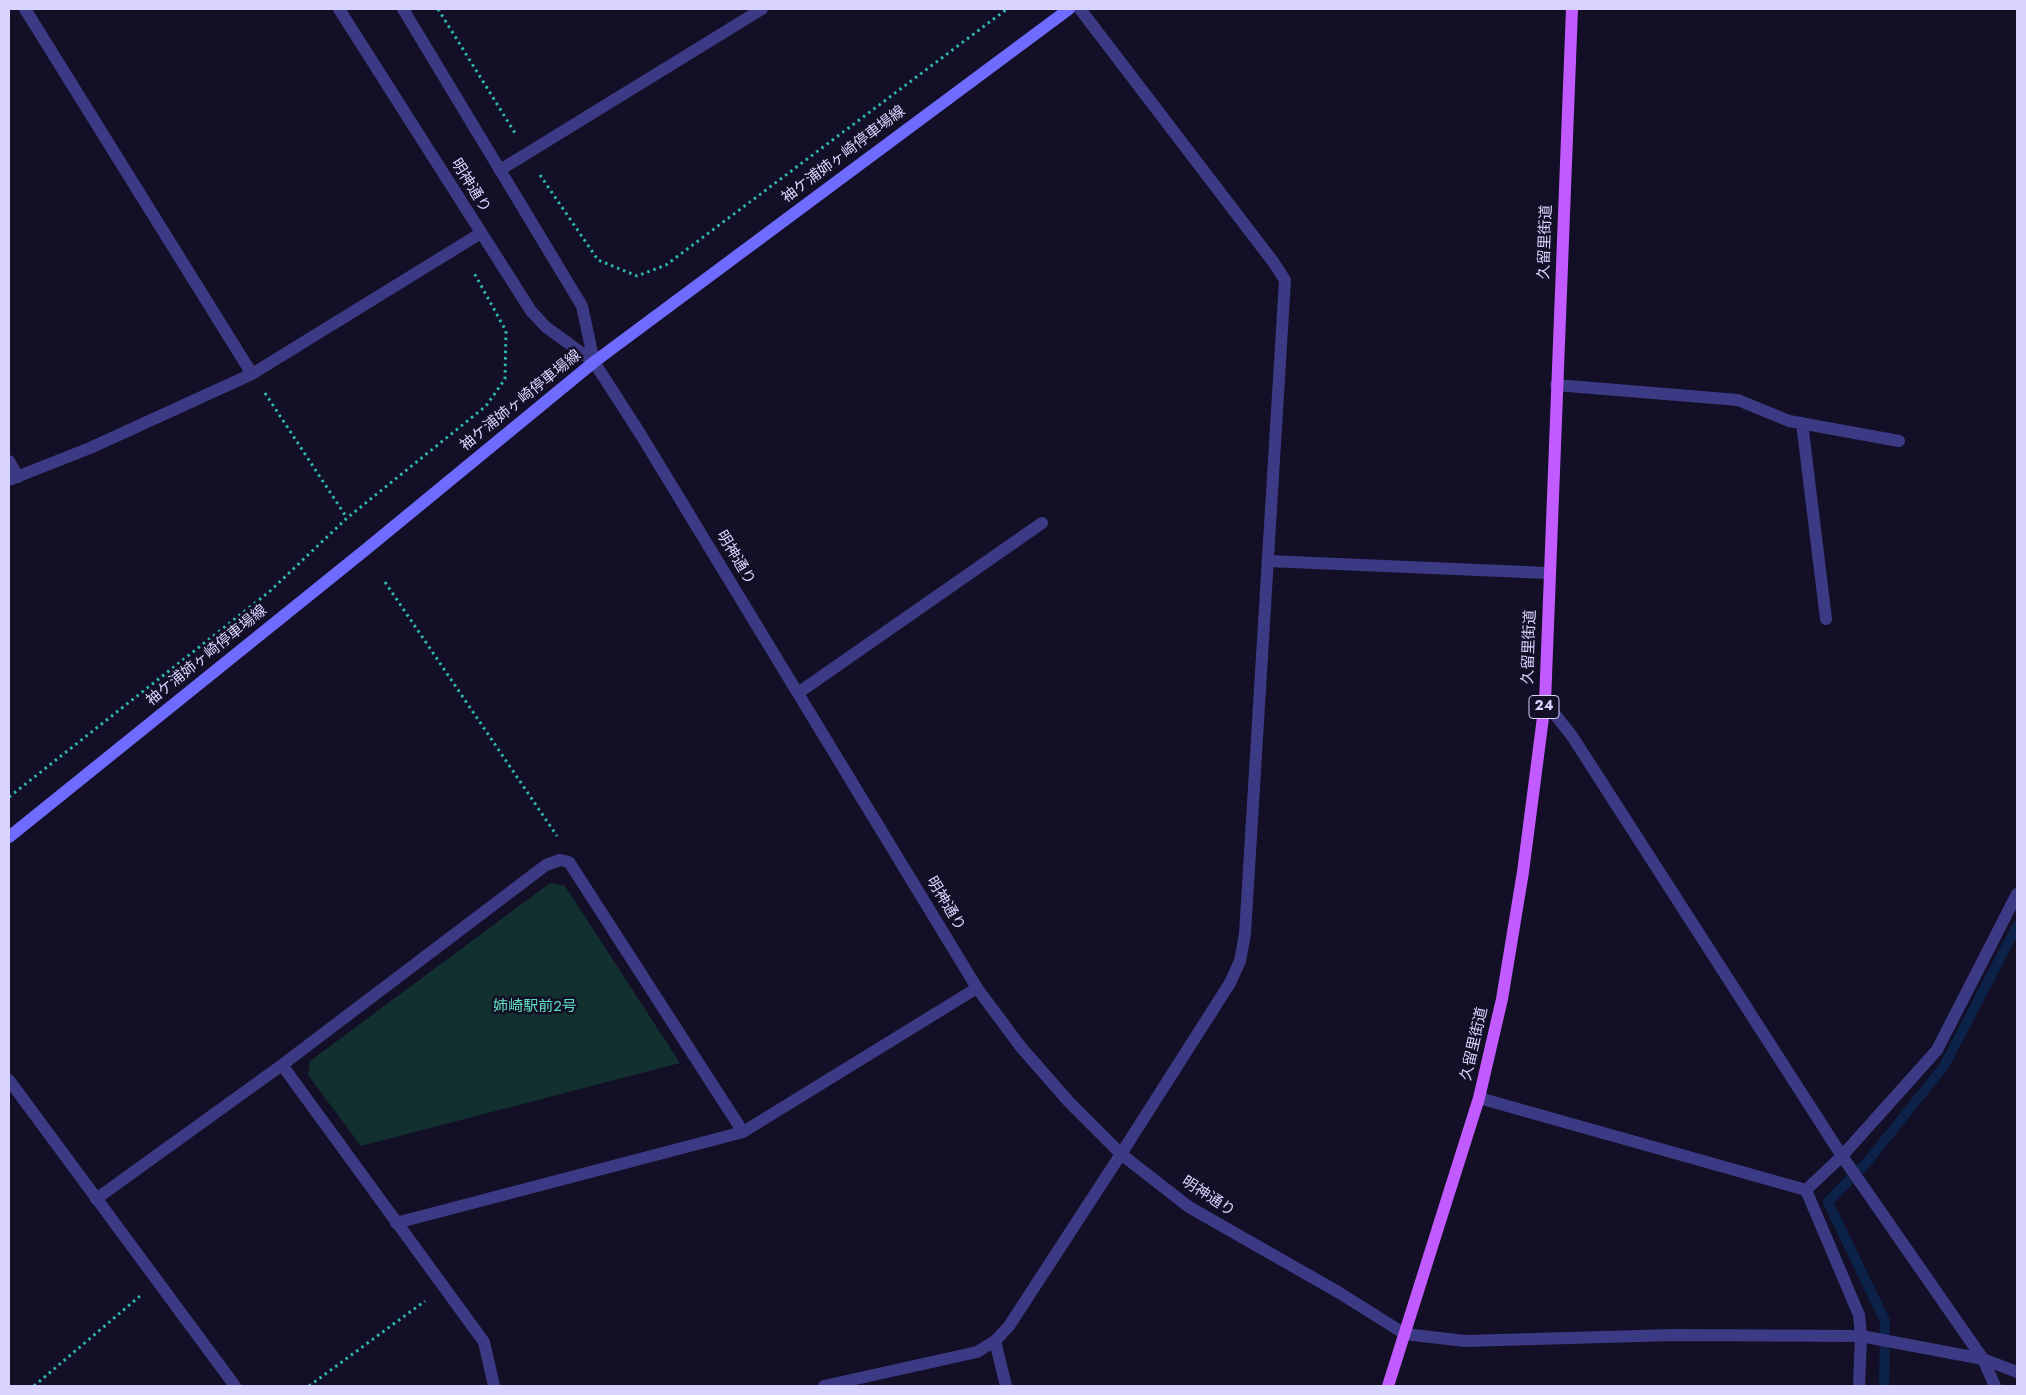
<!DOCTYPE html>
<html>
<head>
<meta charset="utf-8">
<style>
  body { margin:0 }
  #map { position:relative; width:2026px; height:1395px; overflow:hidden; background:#130f26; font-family:Jost,sans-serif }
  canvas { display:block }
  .frame { position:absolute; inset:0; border:10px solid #d9d4ff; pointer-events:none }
</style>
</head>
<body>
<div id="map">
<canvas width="2026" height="1395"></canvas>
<div class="frame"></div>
</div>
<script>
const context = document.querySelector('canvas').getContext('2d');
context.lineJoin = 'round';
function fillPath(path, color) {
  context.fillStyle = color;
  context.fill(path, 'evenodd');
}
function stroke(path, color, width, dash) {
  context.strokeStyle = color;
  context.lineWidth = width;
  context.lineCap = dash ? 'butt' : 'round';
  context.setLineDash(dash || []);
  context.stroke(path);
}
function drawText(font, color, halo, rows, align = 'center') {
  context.font = font + ' Jost,"Noto Sans JP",sans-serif';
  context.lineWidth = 5;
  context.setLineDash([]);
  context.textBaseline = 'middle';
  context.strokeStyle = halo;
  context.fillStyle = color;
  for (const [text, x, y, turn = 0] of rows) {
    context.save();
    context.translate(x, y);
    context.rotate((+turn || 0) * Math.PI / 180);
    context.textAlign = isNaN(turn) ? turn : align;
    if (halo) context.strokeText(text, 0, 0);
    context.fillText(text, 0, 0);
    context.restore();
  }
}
fillPath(new Path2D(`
  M550 883 565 886 680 1063 361 1146 308 1075 310 1061Z`), '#12302f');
stroke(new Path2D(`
  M1884 1386 1885 1321 1828 1202 1868 1161 1944 1066 2017 926`), '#0c2248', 10);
stroke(new Path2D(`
  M438 9 515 133
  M540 175 598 260 637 276 666 265 1007 9
  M265 393 347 518
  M385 582 557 836
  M9 797 269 592 347 518 486 406 505 379 506 331 473 271
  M34 1386 140 1296
  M309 1386 425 1301`), '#2fb8b0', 3, [2.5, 4]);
stroke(new Path2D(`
  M798 693 1042 523`), '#3d3a85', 12);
stroke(new Path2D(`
  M25 9 252 374
  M500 170 762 9
  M1556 385 1738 400 1789 421 1899 441
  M1802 423 1826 619
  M9 461 18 477
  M9 480 90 448 252 374 481 233
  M1268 561 1548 573
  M1545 702 1572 736 1842 1156 1983 1359 1995 1386
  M282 1065 484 1342 494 1386
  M1479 1098 1806 1190
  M1806 1190 1842 1156 1937 1050 2017 894
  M1806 1190 1859 1315 1861 1336 1859 1386
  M96 1199 282 1065 546 865 560 860 569 862 743 1132
  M396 1223 743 1132 977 988
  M1405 1334 1465 1341 1674 1335 1861 1336 1983 1359 2017 1372
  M995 1341 1006 1386`), '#3d3a85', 12);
stroke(new Path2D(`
  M339 9 531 311 546 327 594 362 582 306 403 9
  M594 362 641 435 977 988 1020 1046 1069 1102 1121 1154 1189 1207 1338 1292 1405 1334
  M9 1080 235 1386
  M824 1386 977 1352 995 1341 1009 1326 1121 1154 1230 983 1240 961 1245 934 1285 280 1274 263 1080 9`), '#3d3a85', 12);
stroke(new Path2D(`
  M9 837 364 551 594 362 1069 9`), '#6f6bff', 12);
stroke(new Path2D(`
  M1388 1386 1479 1098 1502 999 1523 872 1545 702 1572 9`), '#c25bff', 12);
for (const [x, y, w] of [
  [1544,707,30]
]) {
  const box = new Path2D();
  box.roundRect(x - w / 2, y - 11.5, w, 23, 4);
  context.fillStyle = '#130f26';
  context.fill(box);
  stroke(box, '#d9d4ff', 1);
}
drawText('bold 14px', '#d9d4ff', null, [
  ["24",1544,707]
]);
drawText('15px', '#d9d4ff', '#130f26', [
  ["袖ケ浦姉ヶ崎停車場線",844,155,-37],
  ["明神通り",470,186,58],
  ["久留里街道",1546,242,-88],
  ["袖ケ浦姉ヶ崎停車場線",521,401,-39],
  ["明神通り",735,558,59],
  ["久留里街道",1530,647,-88],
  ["袖ケ浦姉ヶ崎停車場線",207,656,-39],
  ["明神通り",945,904,59],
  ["久留里街道",1475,1044,-77],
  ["明神通り",1208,1197,33]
]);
drawText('15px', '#5fe0c0', '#130f26', [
  ["姉崎駅前2号",535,1007]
]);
</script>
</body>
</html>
